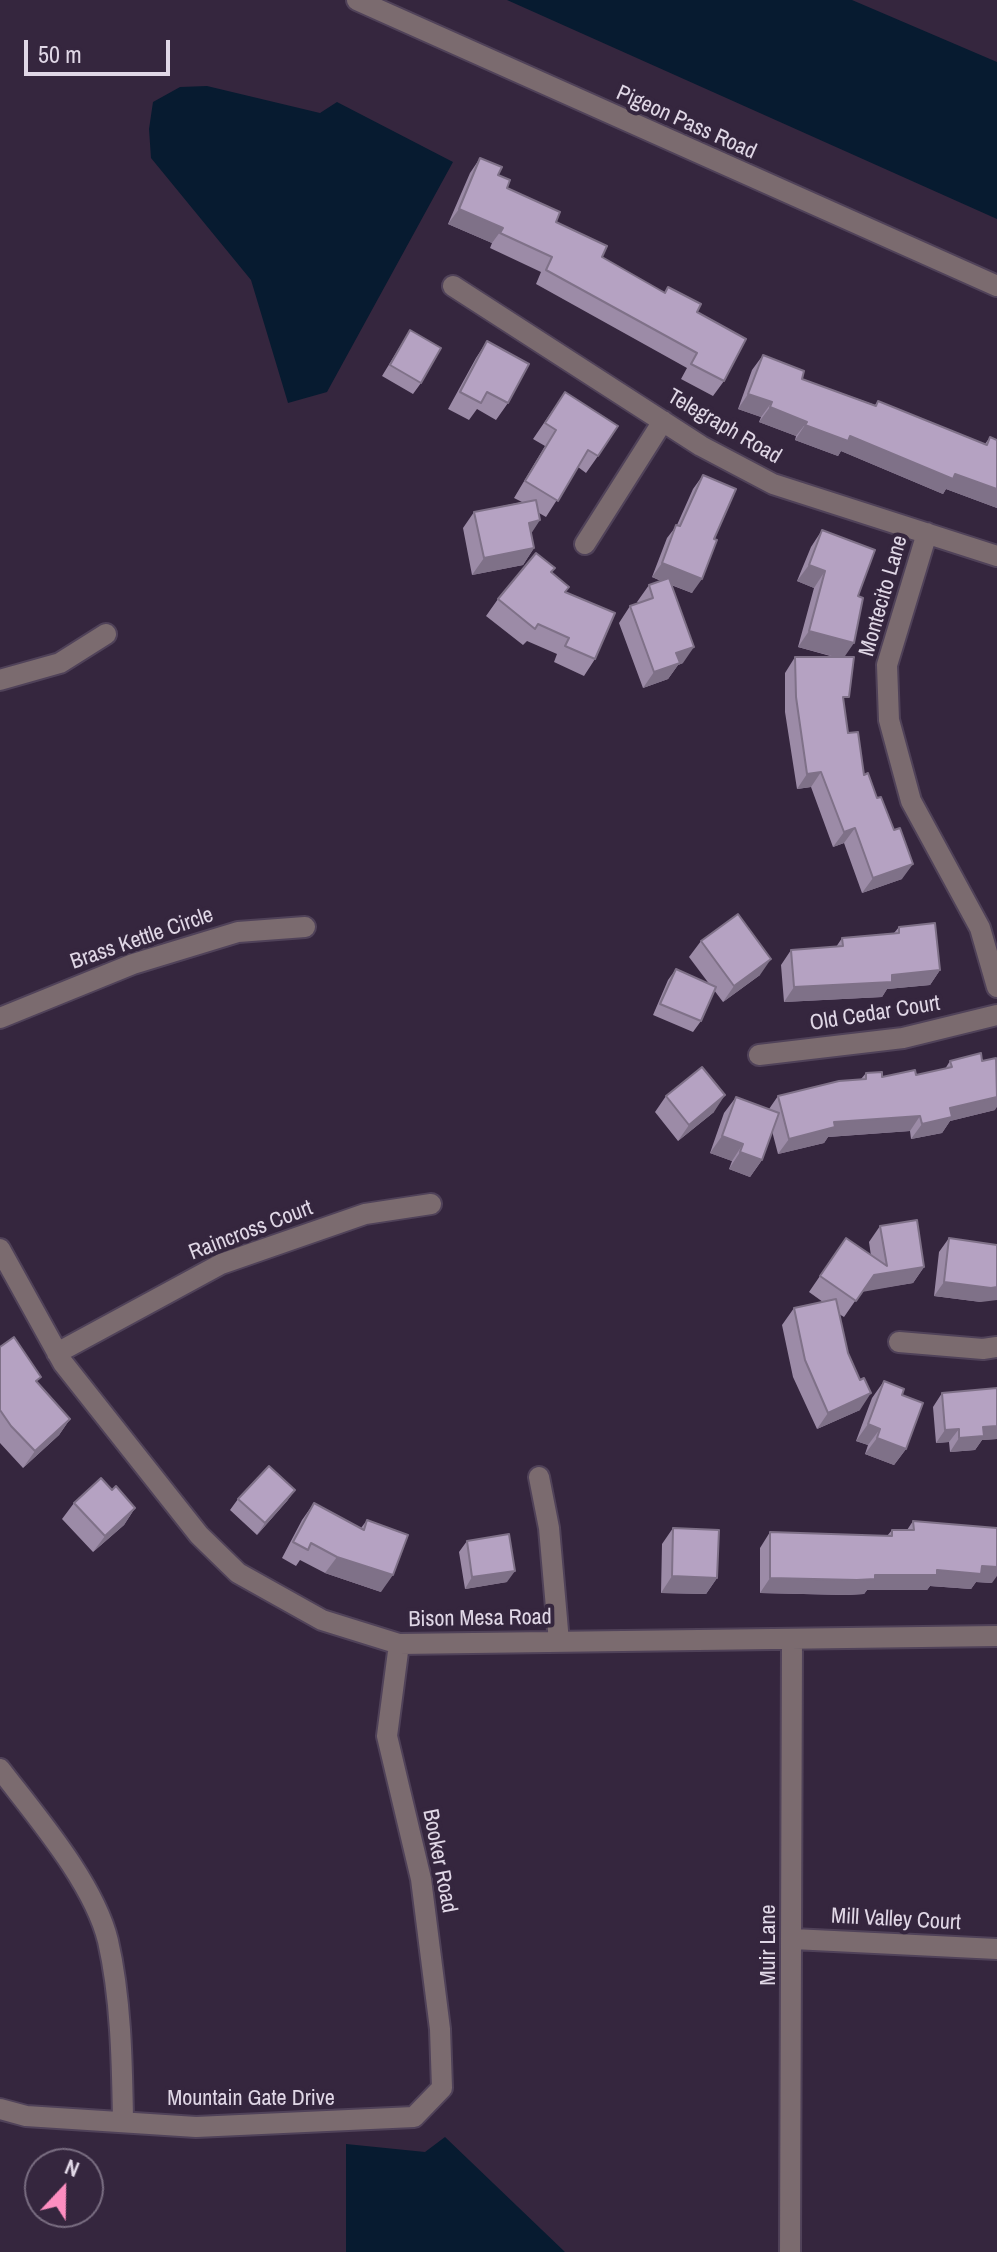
<!DOCTYPE html>
<html>
<head>
<meta charset="utf-8">
<style>
  body { margin:0 }
  #map { position:relative; width:997px; height:2252px; overflow:hidden; background:#35263e; font-family:"Archivo Narrow",sans-serif }
  canvas { display:block }
  .north { position:absolute; left:24px; top:2148px; width:80px; height:80px; box-sizing:border-box; background:#35263e; border:2px solid #796d81; border-radius:50%; rotate:22deg; font-size:22px; font-weight:700; line-height:32px; text-align:center; color:#e0d7e6 }
  .north::after { content:''; display:block; margin:auto; width:28px; height:36px; background:#fd8ec0; clip-path:polygon(50% 0,100% 100%,50% 72%,0 100%) }
  .scale { position:absolute; left:24px; top:40px; width:146px; height:36px; box-sizing:border-box; border:4px solid #e0d7e6; border-top:0; padding-left:10px; font-size:24px; line-height:28px; white-space:nowrap; color:#e0d7e6; -webkit-text-stroke:6px #35263e; paint-order:stroke }
</style>
</head>
<body>
<div id="map">
<canvas width="997" height="2252"></canvas>
<div class="north">N</div>
<div class="scale">50 m</div>
</div>
<script>
const context = document.querySelector('canvas').getContext('2d');
context.lineJoin = 'round';
function fillPath(path, color) {
  context.fillStyle = color;
  context.fill(path, 'evenodd');
}
function stroke(path, color, width, dash) {
  context.strokeStyle = color;
  context.lineWidth = width;
  context.lineCap = dash ? 'butt' : 'round';
  context.setLineDash(dash || []);
  context.stroke(path);
}
function drawText(font, color, halo, rows, align = 'center') {
  context.font = font + ' "Archivo Narrow",sans-serif';
  context.lineWidth = 8;
  context.setLineDash([]);
  context.textBaseline = 'middle';
  context.strokeStyle = halo;
  context.fillStyle = color;
  for (const [text, x, y, turn = 0] of rows) {
    context.save();
    context.translate(x, y);
    context.rotate((+turn || 0) * Math.PI / 180);
    context.textAlign = isNaN(turn) ? turn : align;
    if (halo) context.strokeText(text, 0, 0);
    context.fillText(text, 0, 0);
    context.restore();
  }
}
fillPath(new Path2D(`
  M507 0H852L997 62V219Z
  M207 86 320 113 337 102 453 162 327 392 288 403 251 280 151 158 149 129 153 102 180 87Z
  M445 2137 565 2252H346V2144L425 2152Z`), '#071b30');
const minor = new Path2D(`
  M357 0 997 286
  M453 286 701 446 773 484 997 556
  M927 533 887 665 889 720 911 801 980 928 997 987
  M585 544 663 421
  M0 680 60 663 106 634
  M0 1018 133 964 238 932 305 927
  M759 1055 903 1038 997 1015
  M0 1249 63 1363 199 1535 238 1573 322 1620 399 1644 997 1636
  M899 1342 983 1349 997 1347
  M57 1353 221 1264 365 1214 431 1204
  M539 1477 549 1528 559 1642
  M0 1769C36 1816 94 1883 108 1941 121 1998 122 2061 123 2119
  M793 1939 997 1949
  M0 2109 26 2116 196 2127 414 2117 442 2088 440 2029 421 1879 387 1736 399 1644
  M790 2252 792 1639`);
stroke(minor, '#504259', 24);
stroke(minor, '#7b6b6f', 20);
fillPath(new Path2D(`
  M480 158 498 175 507 188 556 222 602 257 664 293 668 287 697 312 724 381 713 396 681 379 687 368 536 284 541 272 490 248 492 243 448 224 470 173Z
  M410 330 421 383 413 394 382 376Z
  M487 341 508 403 496 420 477 409 469 420 448 409 476 358Z
  M763 355 802 379 875 405 878 401 985 444 990 437 997 440V508L946 489 943 494 841 451 838 456 795 440 796 436 759 422 761 417 738 409 752 370Z
  M565 392 598 456 586 473 578 467 546 517 539 513 531 534 534 548 523 565 472 575 463 528 474 512 522 502 514 498 545 446 533 439Z
  M703 475 714 539 692 593 671 585 683 663 678 665 668 679 643 688 619 623 630 606 638 603 637 602 649 585 661 581 652 577 667 538 677 525 693 489Z
  M822 530 858 596 844 657V704L848 733 902 879 862 893 844 843 833 847 811 787 797 789 785 712V673L795 657H834L798 647 814 588 797 581 811 547Z
  M551 573 565 592 595 659 584 676 554 662 557 654 527 641 523 645 486 616 498 599Z
  M899 927 940 970 930 985 887 989 882 997 784 1002 781 965 791 950 836 947 842 938 894 933Z
  M701 941 760 975 723 1002 714 990 701 1021 693 1032 653 1015 668 980 676 969 710 985 689 957Z
  M950 1061 995 1110 950 1121 942 1133 911 1139 910 1131 828 1137 824 1143 778 1154 772 1131 762 1160 750 1177 729 1169 732 1161 710 1153 724 1113 736 1097 769 1109 778 1096 861 1079 866 1073 882 1077 916 1075 945 1069Z
  M666 1096 714 1112 678 1141 655 1112Z
  M880 1226 924 1267 913 1283 862 1291 844 1317 839 1314 860 1410 817 1429 793 1377 782 1325 794 1308 823 1302 809 1292 846 1238 871 1256 869 1242Z
  M949 1238 981 1302 934 1296 939 1252Z
  M0 1347 37 1383 70 1419 59 1435 23 1468 0 1443Z
  M884 1381 902 1395 906 1449 894 1465 865 1454 868 1445 856 1441 872 1398Z
  M997 1388V1439L982 1440 975 1450 950 1452 949 1442 936 1443 933 1407 942 1393Z
  M112 1490 135 1508 124 1525 93 1552 62 1519 74 1503Z
  M295 1490 287 1501 257 1535 230 1510 238 1499Z
  M314 1503 361 1528 367 1520 381 1592 325 1573 300 1560 296 1566 282 1558 302 1520Z
  M913 1521 992 1583 976 1582 971 1589 930 1586 927 1590H867L864 1594 846 1595 760 1593V1548L770 1532 887 1536 892 1530H907Z
  M673 1528 717 1578 706 1594 661 1593 662 1544Z
  M467 1541 507 1582 465 1589 459 1552Z`), '#9c8ba7');
fillPath(new Path2D(`
  M459 209 503 228 492 243 448 224Z
  M748 394 772 402 761 417 738 409Z
  M770 407 807 422 796 436 759 422Z
  M805 425 850 436 997 489V508L946 489 943 494 841 451 838 456 795 440Z
  M540 520 529 537V523Z
  M534 548 523 565 472 575 484 558Z
  M662 563 702 579 692 593 652 577Z
  M809 565 825 571 814 588 797 581Z
  M809 631 854 643 843 659 798 647Z
  M694 647 683 663 678 665 668 679 643 688 654 672 676 653Z
  M821 772 811 787 797 789 807 774Z
  M855 828 844 843 833 847 844 832Z
  M913 864 902 879 862 893 873 878Z
  M771 959 760 975 723 1002 734 986Z
  M940 970 930 985 887 989 882 997 784 1002 794 987Z
  M725 1095 714 1112 678 1141 689 1125Z
  M997 1097V1107L995 1110 950 1121 942 1133 911 1139 922 1124 950 1108Z
  M920 1116 910 1131 828 1137 824 1143 778 1154 789 1139 834 1122Z
  M722 1136 743 1144 732 1161 710 1153Z
  M740 1152 762 1160 750 1177 729 1169Z
  M924 1267 913 1283 862 1292 874 1275Z
  M944 1282 997 1287V1300L981 1302 934 1296Z
  M871 1393 860 1410 817 1429 828 1413Z
  M70 1419 59 1435 23 1468 35 1451Z
  M868 1424 880 1429 868 1445 856 1441Z
  M997 1426V1439L982 1440 975 1450 950 1452 959 1438 983 1427Z
  M959 1429 949 1442 936 1443 945 1430Z
  M877 1438 906 1449 894 1465 865 1454Z
  M295 1490 287 1501 257 1535 265 1523Z
  M135 1508 124 1525 93 1552 105 1536Z
  M337 1557 393 1575 381 1592 325 1573Z
  M982 1566 997 1567V1576L992 1583 976 1582 971 1589 930 1586 927 1590H867L864 1594 846 1595 760 1593 770 1578 875 1575Z
  M515 1571 507 1582 465 1589 472 1577Z
  M672 1576 717 1578 706 1594 661 1593Z`), '#7f7188');
const building = new Path2D(`
  M480 158 502 167 498 175 510 180 507 188 560 212 556 222 607 246 602 257 665 293 668 287 701 304 697 312 746 339 724 381 691 364 697 353 546 270 552 257 500 233 503 228 459 209Z
  M410 330 441 348 421 383 390 365Z
  M487 341 529 364 508 403 487 392 481 403 460 392Z
  M763 355 804 371 802 379 876 406 878 401 987 445 990 437 997 440V489L955 474 953 479 850 436 848 441 805 425 807 422 770 407 772 402 748 394Z
  M565 392 618 426 598 456 588 450 558 501 525 481 556 430 545 423Z
  M703 475 736 489 714 539 717 540 702 579 662 563 676 525 680 526Z
  M536 500 540 520 529 523 534 548 484 558 474 512Z
  M822 530 875 550 858 596 863 598 854 643 809 631 825 571 809 565Z
  M536 553 555 568 551 572 569 587 565 592 615 613 595 659 565 646 569 638 538 624 535 629 498 599Z
  M669 578 694 647 676 653 680 663 654 672 630 606 653 598 649 585Z
  M795 657H854L849 697H843L848 733 858 732 864 775 868 773 877 798 881 797 894 830 900 828 913 864 873 878 855 828 844 832 821 772 807 774 796 697Z
  M738 914 771 959 734 986 701 941Z
  M935 923 940 970 892 975V982L794 987 791 950 843 946 842 938 899 933V927Z
  M676 969 716 987 701 1021 660 1004Z
  M981 1053 982 1061 996 1058 997 1097 950 1108 952 1117 922 1124 920 1116 834 1122 835 1127 789 1139 778 1096 839 1081 866 1079V1073L882 1072V1077L915 1070 916 1075 952 1067 950 1061Z
  M702 1067 725 1095 689 1125 666 1096Z
  M736 1097 779 1113 762 1160 740 1152 743 1144 722 1136Z
  M917 1220 924 1267 874 1275 856 1301 820 1276 846 1238 887 1266 880 1226Z
  M949 1238 997 1245V1287L991 1288 944 1282Z
  M836 1299 848 1353 860 1380 864 1378 871 1393 828 1413 805 1360 794 1308Z
  M14 1337 41 1377 36 1381 70 1419 35 1451 11 1426 0 1410V1347Z
  M884 1381 904 1389 902 1395 923 1403 906 1449 877 1438 880 1429 868 1424Z
  M997 1388V1426L983 1427 984 1436 959 1438V1429L945 1430 942 1393Z
  M269 1466 295 1490 265 1523 238 1499Z
  M101 1478 112 1490 116 1486 135 1508 105 1536 74 1503Z
  M314 1503 364 1530 367 1520 408 1535 393 1575 337 1557 311 1543 308 1550 293 1542Z
  M913 1521 997 1528V1567L982 1566 981 1574 937 1570V1575H875V1579L857 1580 770 1578V1532L892 1536V1530H914Z
  M673 1528 719 1530 717 1578 672 1576Z
  M509 1534 515 1571 472 1577 467 1541Z`);
fillPath(building, '#b5a2c2');
stroke(building, '#7f7188', 2);
drawText('22px', '#e0d7e6', '#35263e', [
  ["Pigeon Pass Road",686,123,24],
  ["Telegraph Road",724,427,30],
  ["Montecito Lane",884,596,-74],
  ["Brass Kettle Circle",142,939,-19],
  ["Old Cedar Court",875,1014,-9],
  ["Raincross Court",251,1231,-21],
  ["Bison Mesa Road",480,1619,-1],
  ["Booker Road",439,1861,79],
  ["Mill Valley Court",896,1920,3],
  ["Muir Lane",769,1945,-90],
  ["Mountain Gate Drive",251,2099]
]);
</script>
</body>
</html>
